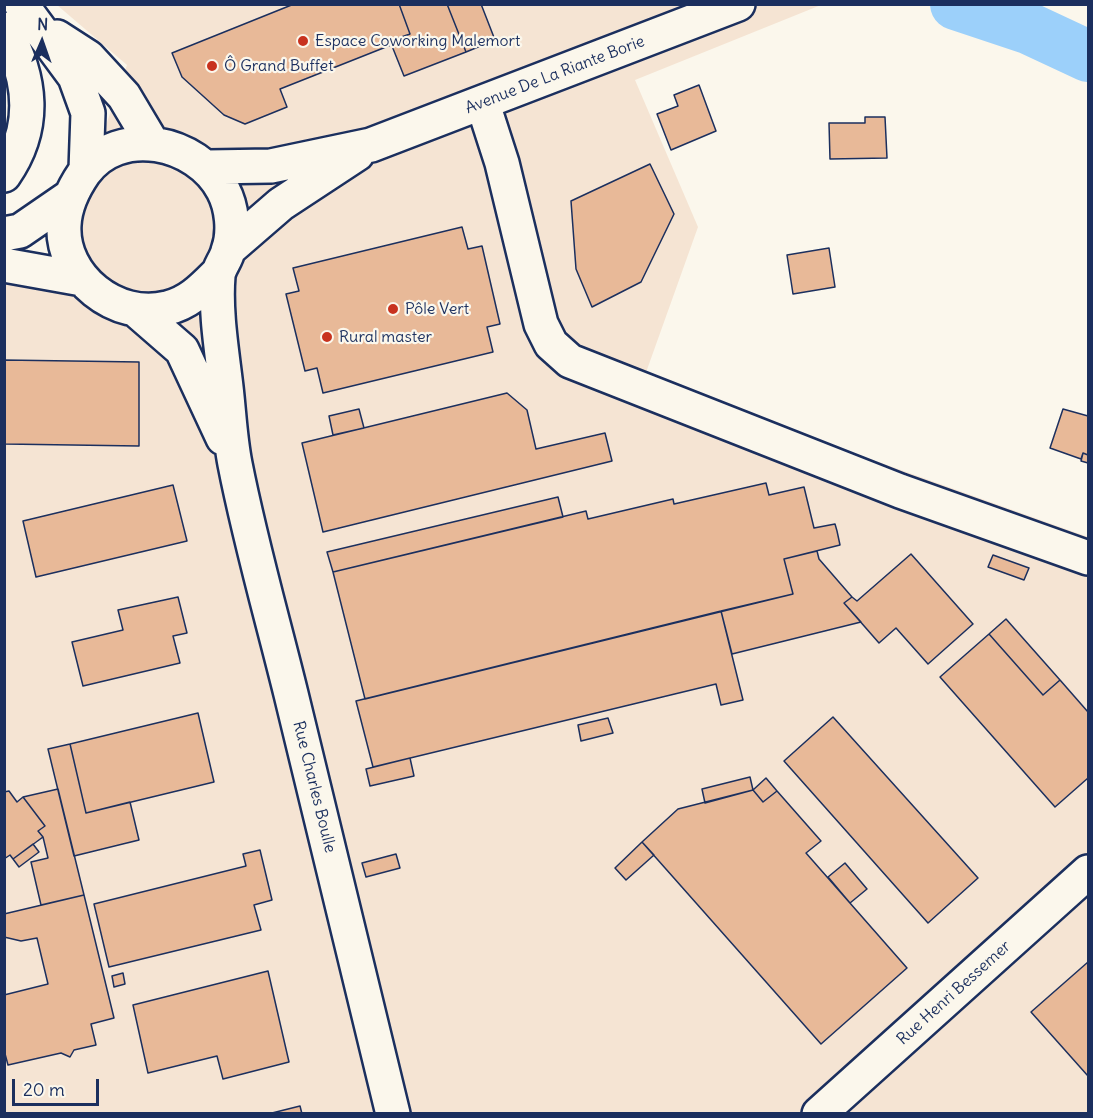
<!DOCTYPE html>
<html>
<head>
<meta charset="utf-8">
<style>
  body { margin:0 }
  #map { position:relative; width:1093px; height:1118px; overflow:hidden; background:#fbf7ec; font-family:Delius,sans-serif }
  canvas { display:block }
  .frame { position:absolute; inset:0; border:6px solid #1b2f5e; pointer-events:none }
  .north { position:absolute; left:12px; top:12px; width:60px; height:60px; -webkit-text-stroke:4px #fbf7ec; paint-order:stroke; rotate:2deg; font-size:16px; font-weight:700; line-height:24px; text-align:center; color:#1b2f5e }
  .north::after { content:''; display:block; margin:auto; width:21px; height:27px; background:#1b2f5e; clip-path:polygon(50% 0,100% 100%,50% 72%,0 100%) }
  .scale { position:absolute; left:12px; top:1079px; width:87px; height:27px; box-sizing:border-box; border:3px solid #1b2f5e; border-top:0; padding-left:8px; font-size:18px; line-height:21px; white-space:nowrap; color:#1b2f5e; -webkit-text-stroke:4px #fbf7ec; paint-order:stroke }
</style>
</head>
<body>
<div id="map">
<canvas width="1093" height="1118"></canvas>
<div class="frame"></div>
<div class="north">N</div>
<div class="scale">20 m</div>
</div>
<script>
const context = document.querySelector('canvas').getContext('2d');
context.lineJoin = 'round';
function fillPath(path, color) {
  context.fillStyle = color;
  context.fill(path, 'evenodd');
}
function stroke(path, color, width, dash) {
  context.strokeStyle = color;
  context.lineWidth = width;
  context.lineCap = dash ? 'butt' : 'round';
  context.setLineDash(dash || []);
  context.stroke(path);
}
function drawText(font, color, halo, rows, align = 'center') {
  context.font = font + ' Delius,sans-serif';
  context.lineWidth = 4.5;
  context.setLineDash([]);
  context.textBaseline = 'middle';
  context.strokeStyle = halo;
  context.fillStyle = color;
  for (const [text, x, y, turn = 0] of rows) {
    context.save();
    context.translate(x, y);
    context.rotate((+turn || 0) * Math.PI / 180);
    context.textAlign = isNaN(turn) ? turn : align;
    if (halo) context.strokeText(text, 0, 0);
    context.fillText(text, 0, 0);
    context.restore();
  }
}
fillPath(new Path2D(`
  M57 5H821L635 80 698 227 644 378 1088 537V1113L5 1114V284L50 285 127 65Z`), '#f5e4d3');
stroke(new Path2D(`
  M956 4 1028 28 1088 56`), '#9cd0fa', 52);
const building = new Path2D(`
  M294 4H399L410 34 390 41 391 45 280 89 287 107 245 124 224 115 182 77 172 53Z
  M399 4H447L466 52 404 76 390 41 410 34Z
  M447 4H481L495 40 466 52Z
  M699 85 716 131 671 150 657 114 678 106 674 95Z
  M865 117H885L887 158 830 159 829 123H865Z
  M650 164 674 214 641 282 592 307 576 269 571 201Z
  M462 227 468 249 482 246 500 324 487 327 493 352 323 393 317 368 305 371 286 294 299 291 293 268Z
  M829 248 835 287 793 294 787 255Z
  M4 360 139 362V446L5 444Z
  M507 393 527 410 536 449 605 433 612 461 323 532 302 443Z
  M359 409 364 428 333 435 329 416Z
  M1063 409 1088 416V455L1083 453 1081 459 1050 448Z
  M1083 453 1088 455V463L1081 461Z
  M766 483 769 495 804 487 814 528 835 524 837 531 840 545 784 559 793 594 365 699 333 572 586 511 588 519 673 499 674 504Z
  M173 485 187 541 36 577 23 521Z
  M558 497 563 517 333 572 327 552Z
  M817 551 819 559 852 597 844 603 861 622 732 654 721 611 793 594 784 559Z
  M911 554 973 624 928 664 896 628 879 643 844 603 852 597 857 601Z
  M993 555 1029 568 1024 580 988 567Z
  M178 597 187 633 173 636 180 663 83 686 72 642 123 630 118 610Z
  M721 611 743 700 721 705 716 684 373 767 356 701Z
  M1006 619 1060 680 1043 695 989 634Z
  M989 634 1043 695 1060 680 1088 712V778L1055 807 940 677Z
  M198 713 214 782 86 813 70 744Z
  M833 717 978 878 928 923 784 761Z
  M608 718 613 733 581 741 578 725Z
  M70 744 86 813 130 802 139 840 74 856 48 749Z
  M410 758 414 776 370 786 366 769Z
  M750 777 753 790 705 803 702 789Z
  M766 778 777 791 763 802 753 790Z
  M58 789 84 895 41 905 31 862 48 858 43 837 38 831 45 826 23 797Z
  M753 790 763 802 777 791 821 841 806 853 907 968 821 1044 642 842 678 809Z
  M9 791 17 802 23 797 45 826 38 831 43 837 13 859 10 855 4 859V792Z
  M642 842 654 855 626 880 615 868Z
  M33 844 39 852 19 867 13 859Z
  M260 850 272 900 254 905 261 930 109 967 94 904 246 866 243 854Z
  M396 854 400 868 366 877 362 863Z
  M845 863 867 889 850 903 828 877Z
  M84 895 114 1018 91 1024 96 1045 74 1050 70 1057 61 1053 8 1065 4 1050V995L48 984 37 938 21 941 4 937V914Z
  M1088 962V1076L1031 1012Z
  M268 971 289 1062 223 1079 217 1056 148 1073 133 1005Z
  M123 973 125 984 114 987 112 976Z
  M300 1106 302 1114H268Z`);
fillPath(building, '#e8b998');
stroke(building, '#1b2f5e', 1.5);
const minor = new Path2D(`
  M21 4 75 77 88 113 86 170
  M4 29C32 78 37 128 4 175
  M57 37 88 57 124 96 152 143
  M483 104 502 163 541 324 551 344 570 361 900 491 1088 558
  M208 167 271 166 371 145 738 4
  M4 234 20 231 68 198
  M229 249 281 204 357 154
  M4 265 82 279
  M218 273C203 288 189 303 167 308 116 321 61 277 64 225 65 205 73 189 84 173 119 124 197 141 223 190 232 207 235 232 228 251 226 260 219 267 218 276 215 312 222 352 226 387 229 413 230 439 235 464 250 541 272 617 291 694 325 834 359 974 393 1114
  M136 310 182 350 223 438
  M819 1114 1088 872`);
stroke(minor, '#1b2f5e', 38);
stroke(minor, '#fbf7ec', 33);
for (const [x, y, r, color] of [
  [303,41,6,"#c8321e"],
  [212,66,6,"#c8321e"],
  [393,309,6,"#c8321e"],
  [327,337,6,"#c8321e"]
]) {
  const dot = new Path2D();
  dot.arc(x, y, r, 0, 2 * Math.PI);
  context.fillStyle = color;
  context.fill(dot);
  stroke(dot, '#fbf7ec', 2);
}
drawText('16px', '#1b2f5e', '#fbf7ec', [
  ["Espace Coworking Malemort",315,41],
  ["Ô Grand Buffet",224,66],
  ["Pôle Vert",405,309],
  ["Rural master",339,337]
], 'left');
drawText('16px', '#1b2f5e', '#fbf7ec', [
  ["Avenue De La Riante Borie",555,75,-21],
  ["Rue Charles Boulle",314,787,76],
  ["Rue Henri Bessemer",954,993,-42]
]);
</script>
</body>
</html>
